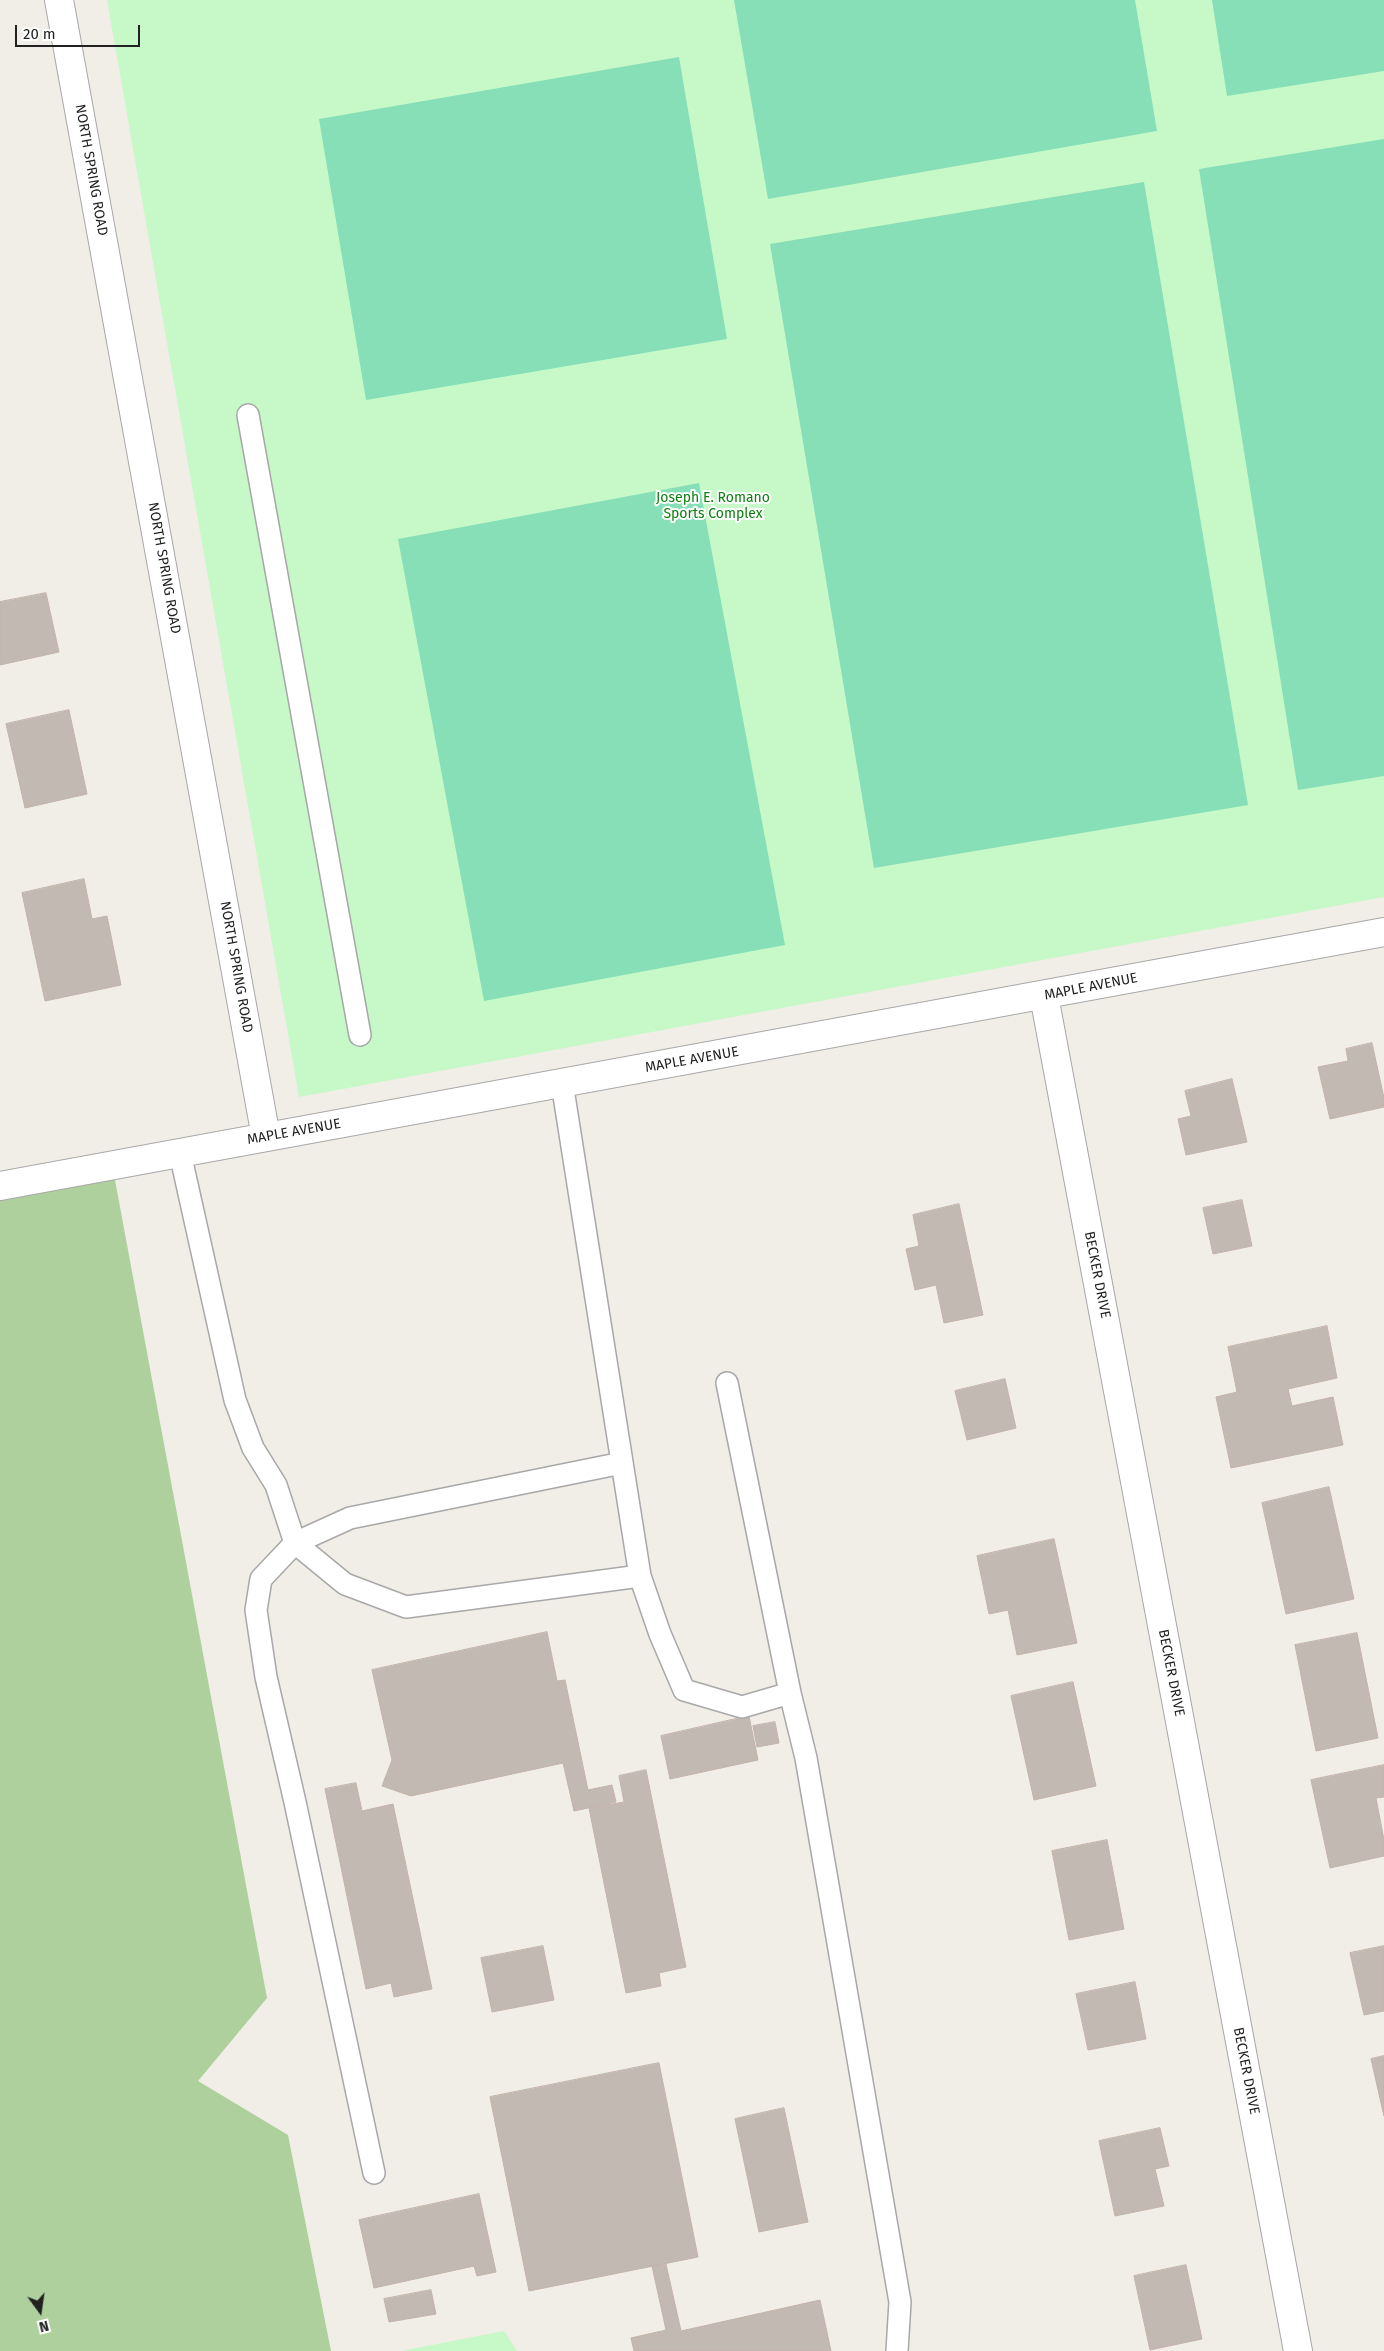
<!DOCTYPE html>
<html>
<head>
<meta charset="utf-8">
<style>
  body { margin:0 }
  #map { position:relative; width:1384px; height:2351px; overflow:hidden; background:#f1ede7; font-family:"Fira Sans",sans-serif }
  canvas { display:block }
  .north { position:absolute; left:15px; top:2286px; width:50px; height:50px; -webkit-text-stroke:4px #fff; paint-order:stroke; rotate:166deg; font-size:14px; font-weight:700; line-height:20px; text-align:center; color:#212121 }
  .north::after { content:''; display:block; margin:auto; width:18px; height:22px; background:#212121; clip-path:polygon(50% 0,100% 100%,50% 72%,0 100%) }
  .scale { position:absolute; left:15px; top:25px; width:125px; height:22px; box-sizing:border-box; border:2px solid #212121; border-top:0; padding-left:6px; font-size:15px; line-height:18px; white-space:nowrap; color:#212121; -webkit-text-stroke:4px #fff; paint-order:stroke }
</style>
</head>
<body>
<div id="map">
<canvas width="1384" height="2351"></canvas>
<div class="north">N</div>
<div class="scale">20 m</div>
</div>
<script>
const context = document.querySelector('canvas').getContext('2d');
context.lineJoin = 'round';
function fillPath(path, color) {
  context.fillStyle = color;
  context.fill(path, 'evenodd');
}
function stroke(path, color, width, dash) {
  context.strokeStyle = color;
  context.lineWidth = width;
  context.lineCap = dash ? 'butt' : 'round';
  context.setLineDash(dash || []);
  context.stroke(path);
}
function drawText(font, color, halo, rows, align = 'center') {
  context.font = font + ' "Fira Sans",sans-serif';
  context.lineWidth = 4;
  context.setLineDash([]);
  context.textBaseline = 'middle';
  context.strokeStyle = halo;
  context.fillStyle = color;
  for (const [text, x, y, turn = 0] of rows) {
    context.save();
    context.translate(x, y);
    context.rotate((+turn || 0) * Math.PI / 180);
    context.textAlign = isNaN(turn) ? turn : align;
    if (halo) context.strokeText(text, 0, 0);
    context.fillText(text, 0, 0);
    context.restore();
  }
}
fillPath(new Path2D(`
  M112 1164 267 1998 198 2081 288 2135 331 2351H0V1185Z`), '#aed09d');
fillPath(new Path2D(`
  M107 0H1384V897L299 1097Z
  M504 2331 517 2351H401Z`), '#c6f9c7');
fillPath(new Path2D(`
  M734 0H1135L1157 131 768 199Z
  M1212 0H1384V71L1227 96Z
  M679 57 727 339 366 400 319 119Z
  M1384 139V776L1298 790 1199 169Z
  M1144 182 1248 805 874 868 770 244Z
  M699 483 785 945 484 1001 398 539Z`), '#87dfb8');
const building = new Path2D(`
  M46 593 59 652 0 665V602Z
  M69 710 87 794 25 808 6 724Z
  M84 879 92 919 107 916 121 985 45 1001 22 893Z
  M1372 1043 1384 1098V1107L1330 1119 1318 1067 1348 1061 1346 1049Z
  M1232 1079 1247 1142 1186 1155 1178 1119 1191 1116 1185 1091Z
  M1242 1200 1252 1246 1213 1254 1203 1208Z
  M959 1204 983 1315 944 1323 936 1285 915 1290 906 1249 919 1246 913 1215Z
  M1327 1326 1337 1378 1288 1389 1292 1406 1333 1397 1343 1445 1231 1468 1216 1397 1237 1392 1228 1347Z
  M1005 1379 1016 1428 967 1440 955 1391Z
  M1329 1487 1354 1599 1286 1614 1262 1503Z
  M1054 1539 1077 1643 1017 1655 1008 1610 989 1614 977 1556Z
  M547 1632 557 1681 565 1680 588 1790 612 1785 616 1802 574 1811 563 1763 411 1796 382 1786 392 1760 372 1670Z
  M1357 1633 1378 1738 1316 1751 1295 1645Z
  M1073 1682 1096 1786 1034 1800 1011 1696Z
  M749 1716 758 1760 670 1779 661 1736Z
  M775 1722 779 1743 757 1747 753 1726Z
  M1384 1765V1797L1376 1798 1384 1840V1856L1330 1868 1311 1780Z
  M646 1770 686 1967 659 1973 661 1986 626 1993 589 1808 624 1802 619 1776Z
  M356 1783 362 1811 393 1804 432 1989 394 1997 391 1983 366 1989 325 1789Z
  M1107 1840 1124 1929 1069 1940 1052 1851Z
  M543 1946 554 2000 492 2012 481 1958Z
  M1384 1946V2011L1364 2015 1350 1953Z
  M1135 1982 1146 2039 1088 2050 1076 1994Z
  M1384 2056V2116L1371 2059Z
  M659 2063 698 2257 529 2291 490 2097Z
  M784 2108 808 2222 759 2232 735 2119Z
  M1160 2128 1169 2166 1155 2169 1164 2206 1115 2216 1099 2141Z
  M479 2194 496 2272 477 2276 474 2266 374 2288 359 2220Z
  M666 2264 681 2331 820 2300 831 2351H634L631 2338 666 2330 652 2266Z
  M1186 2265 1202 2339 1150 2350 1134 2276Z
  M431 2290 436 2314 389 2322 384 2299Z`);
fillPath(building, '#c2b9b3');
stroke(building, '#c3b3aa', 1);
const lane = new Path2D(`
  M248 415 360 1035
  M562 1083 640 1576
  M180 1153 235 1400 253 1448 276 1485 295 1543 345 1584 406 1607 640 1576 660 1634 684 1690 742 1707 790 1693 806 1758 900 2302 897 2351
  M727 1383 790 1693
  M374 2173 295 1802 266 1677 256 1610 261 1579 295 1543 350 1518 622 1463`);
const street = new Path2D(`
  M59 0 266 1137
  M1044 996 1298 2351
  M0 1186 1384 932`);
stroke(lane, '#a8a8a8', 24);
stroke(street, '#a8a8a8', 30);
stroke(lane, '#fff', 21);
stroke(street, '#fff', 28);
drawText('14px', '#212121', '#fff', [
  ["NORTH SPRING ROAD",91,170,80],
  ["NORTH SPRING ROAD",164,568,80],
  ["NORTH SPRING ROAD",236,967,80],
  ["MAPLE AVENUE",1091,987,-11],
  ["MAPLE AVENUE",692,1060,-10],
  ["MAPLE AVENUE",294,1132,-10],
  ["BECKER DRIVE",1097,1275,79],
  ["BECKER DRIVE",1171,1673,79],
  ["BECKER DRIVE",1246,2071,79]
]);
drawText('14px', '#0d8010', '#fff', [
  ["Joseph E. Romano",713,498],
  ["Sports Complex",713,514]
]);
</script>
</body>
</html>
